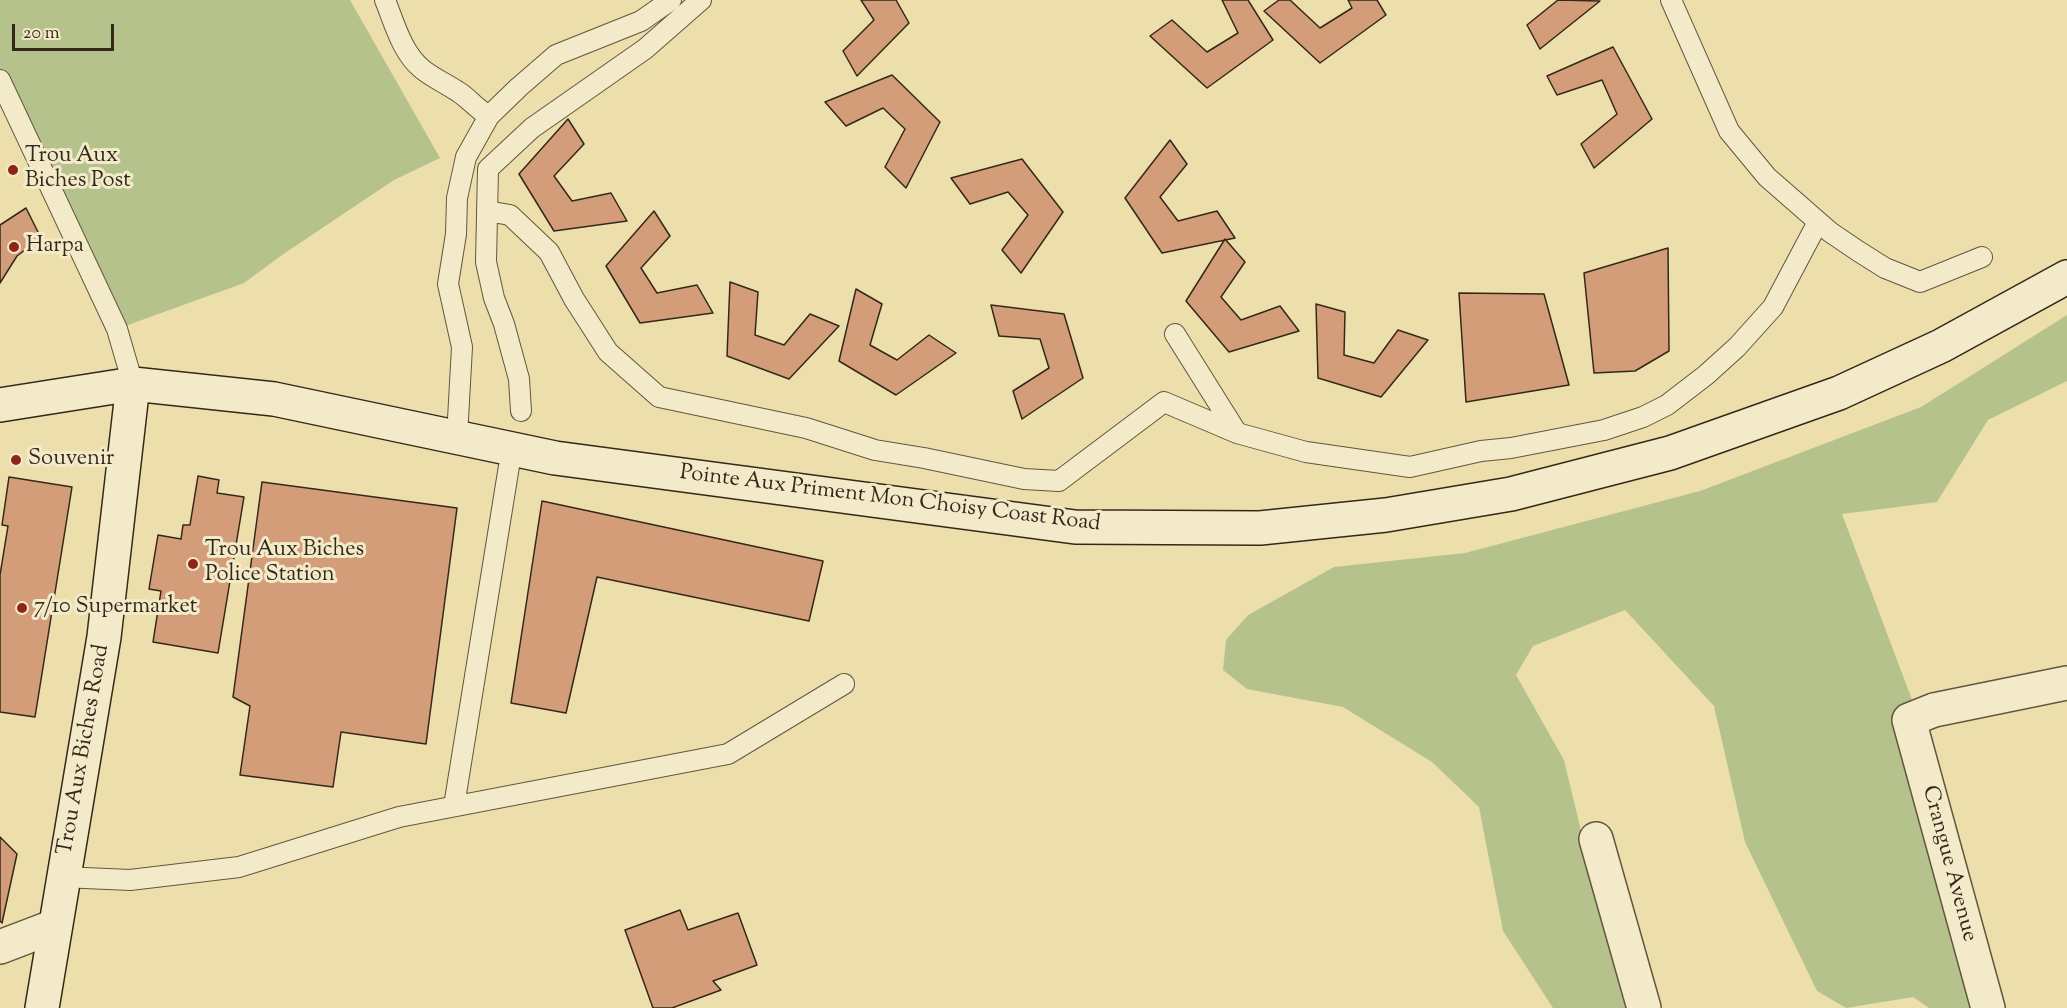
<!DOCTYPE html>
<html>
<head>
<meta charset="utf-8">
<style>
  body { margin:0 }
  #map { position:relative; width:2067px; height:1008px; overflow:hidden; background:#eddfac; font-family:"Sorts Mill Goudy",serif }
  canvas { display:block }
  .scale { position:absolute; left:12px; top:24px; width:102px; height:27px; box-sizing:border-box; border:3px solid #34281a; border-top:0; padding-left:8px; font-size:18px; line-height:21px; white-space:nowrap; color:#34281a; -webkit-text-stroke:4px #f3eac9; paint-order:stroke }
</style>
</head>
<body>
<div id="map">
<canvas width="2067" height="1008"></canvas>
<div class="scale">20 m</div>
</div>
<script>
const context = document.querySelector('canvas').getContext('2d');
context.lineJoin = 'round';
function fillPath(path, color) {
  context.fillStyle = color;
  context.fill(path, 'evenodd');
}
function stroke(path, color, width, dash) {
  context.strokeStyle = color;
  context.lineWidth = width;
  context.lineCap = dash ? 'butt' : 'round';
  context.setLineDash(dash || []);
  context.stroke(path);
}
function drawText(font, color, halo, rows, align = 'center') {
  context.font = font + ' "Sorts Mill Goudy",serif';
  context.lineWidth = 6;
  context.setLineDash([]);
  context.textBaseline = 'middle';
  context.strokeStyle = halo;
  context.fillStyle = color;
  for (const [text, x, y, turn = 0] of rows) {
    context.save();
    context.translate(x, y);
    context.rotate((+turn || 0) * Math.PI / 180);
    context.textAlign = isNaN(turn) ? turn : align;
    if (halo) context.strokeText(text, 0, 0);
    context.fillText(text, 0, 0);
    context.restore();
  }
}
fillPath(new Path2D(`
  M0 0H350L440 158 394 180 282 255 244 283 117 329 0 80Z
  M2067 315V381L1988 420 1937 502 1842 514 1917 713 1977 1008H1929L1913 997 1846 1008 1817 991 1745 842 1714 706 1625 610 1533 646 1516 675 1564 760 1604 926 1640 1008H1553L1503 931 1479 807 1432 762 1343 707 1247 689 1223 670 1226 640 1248 615 1334 567 1465 553 1700 491 1921 407Z`), '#b6c28b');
const building = new Path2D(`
  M861 0H896L909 23 857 76 843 51 874 20Z
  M1222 0H1248L1273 40 1207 88 1150 36 1172 20 1207 52 1238 33Z
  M1279 0H1290L1320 28 1352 8 1348 0H1377L1386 15 1320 63 1264 11Z
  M1558 0 1600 1 1540 49 1527 25Z
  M1613 47 1652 119 1594 168 1581 144 1617 114 1602 80 1557 95 1547 76Z
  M892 75 940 122 906 188 885 167 905 129 883 108 846 126 825 102Z
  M568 119 584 144 554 176 572 201 611 193 627 221 554 231 519 174Z
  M1170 140 1187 164 1160 197 1178 221 1217 211 1235 238 1162 253 1125 198Z
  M1022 159 1063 212 1021 273 1002 250 1028 215 1008 192 970 204 951 178Z
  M26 208 41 238 17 256 0 283V225Z
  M654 211 670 236 641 268 657 293 697 285 713 313 640 323 606 266Z
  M1225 239 1245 262 1221 297 1241 320 1280 306 1299 331 1229 352 1186 301Z
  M1668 248 1669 351 1635 371 1594 373 1584 273Z
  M730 282 758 292 755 335 784 345 810 314 839 326 789 379 727 356Z
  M856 289 882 304 870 345 897 360 929 335 956 353 896 395 839 361Z
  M1459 293 1544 294 1569 385 1466 402Z
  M1316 304 1345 312 1344 355 1374 363 1398 330 1428 340 1381 397 1318 378Z
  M991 305 1064 314 1083 378 1022 419 1013 391 1049 368 1040 339 999 336Z
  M198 476 219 480 217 493 244 497 218 653 153 642 161 591 149 589 158 535 181 539 183 525H190Z
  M9 477 72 487 35 717 0 712V575L8 526 2 525Z
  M262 482 457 508 426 744 341 732 333 787 240 775 250 706 233 697Z
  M542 501 823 561 809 621 597 577 566 713 511 703Z
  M0 837 17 854 2 923 0 921Z
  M680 910 688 930 738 913 757 965 713 981 721 990 672 1008H653L625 930Z`);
fillPath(building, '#d39d79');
stroke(building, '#34281a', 1.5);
const service = new Path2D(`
  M385 0C394 22 402 53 422 69 433 78 445 83 457 91 469 98 475 108 489 116
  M1671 0 1729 131 1767 177 1830 232 1858 251 1885 268 1920 282 1982 257
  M0 80 117 329 133 384
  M487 211 510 215 549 252 574 299 608 352 659 397 806 428 875 450 924 458 1024 479 1059 481 1164 402 1237 433 1306 452 1410 467 1481 451 1511 448 1604 430 1643 417 1667 405 1706 375 1737 347 1773 307 1818 222
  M1175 334 1237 433
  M521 411 519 379 504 324 494 298 486 262 488 169 532 128 645 49 701 0
  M457 437 462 347 448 284 456 234 457 198 466 157 489 116 519 87 556 55 641 21 671 0
  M454 806 509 466
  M62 877 130 880 239 867 399 817 728 754 844 684`);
const minor = new Path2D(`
  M1596 839 1644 1008
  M0 947 55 926
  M1988 1008 1909 720 1934 710 2067 683`);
const secondary = new Path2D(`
  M0 405 133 384 274 399 555 458 1075 527 1260 528 1386 515 1511 494 1670 453 1839 393 1941 346 2067 277
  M42 1008 104 637 133 384`);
stroke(service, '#62563e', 22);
stroke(minor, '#62563e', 36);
stroke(secondary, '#34281a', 36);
stroke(service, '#f3eac9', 20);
stroke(minor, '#f3eac9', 33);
stroke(secondary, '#f3eac9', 33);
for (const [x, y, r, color] of [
  [13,170,6,"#8f2418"],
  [14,247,6,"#8f2418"],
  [16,460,6,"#8f2418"],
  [193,564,6,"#8f2418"],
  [22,608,6,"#8f2418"]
]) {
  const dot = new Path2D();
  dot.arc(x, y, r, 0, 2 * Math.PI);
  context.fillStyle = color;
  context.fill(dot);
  stroke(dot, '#f3eac9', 2);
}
drawText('22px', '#34281a', '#f3eac9', [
  ["Trou Aux",25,157],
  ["Biches Post",25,182],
  ["Harpa",26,247],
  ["Souvenir",28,460],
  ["Trou Aux Biches",205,551],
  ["Police Station",205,576],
  ["7/10 Supermarket",34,608]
], 'left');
drawText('22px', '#34281a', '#f3eac9', [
  ["Pointe Aux Priment Mon Choisy Coast Road",890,500,7],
  ["Trou Aux Biches Road",85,750,-80],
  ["Crangue Avenue",1948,864,75]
]);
</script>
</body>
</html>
